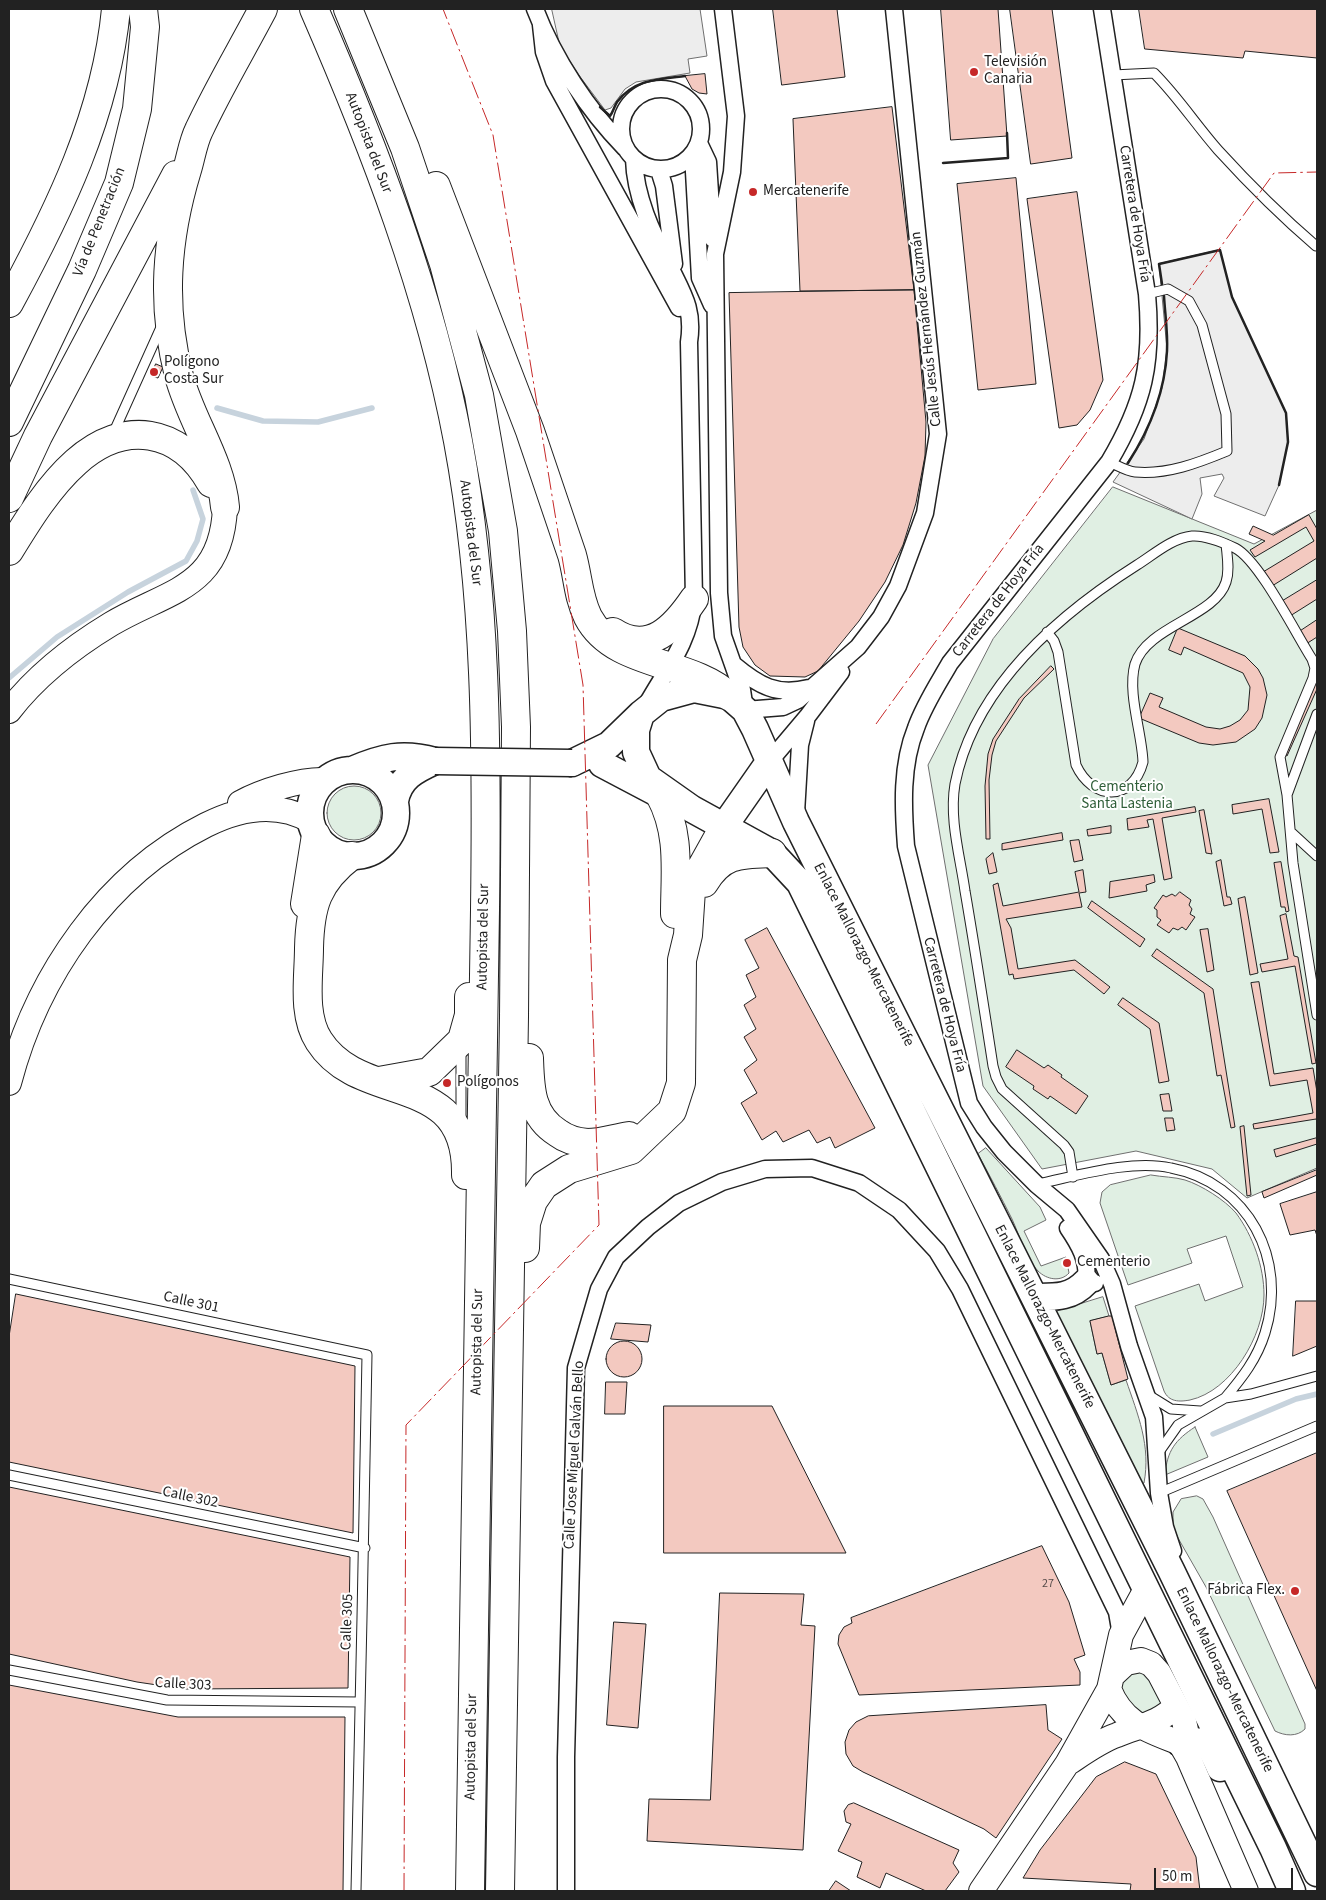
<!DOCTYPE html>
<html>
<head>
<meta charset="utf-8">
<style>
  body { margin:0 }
  #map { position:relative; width:1326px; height:1900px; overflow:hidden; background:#fff; font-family:"Source Sans 3",sans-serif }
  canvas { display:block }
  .frame { position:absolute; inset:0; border:10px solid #222; pointer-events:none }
  .scale { position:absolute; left:1154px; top:1868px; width:139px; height:22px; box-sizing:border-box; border:2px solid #222; border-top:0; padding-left:6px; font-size:15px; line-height:18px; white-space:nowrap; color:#222; -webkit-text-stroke:4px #fff; paint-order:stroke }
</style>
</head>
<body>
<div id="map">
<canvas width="1326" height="1900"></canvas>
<div class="frame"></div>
<div class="scale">50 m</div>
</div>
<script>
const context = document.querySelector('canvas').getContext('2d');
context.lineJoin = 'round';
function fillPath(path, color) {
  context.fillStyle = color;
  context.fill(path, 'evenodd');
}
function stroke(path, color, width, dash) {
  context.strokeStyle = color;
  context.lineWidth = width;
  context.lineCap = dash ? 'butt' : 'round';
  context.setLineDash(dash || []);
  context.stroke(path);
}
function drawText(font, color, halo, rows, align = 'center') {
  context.font = font + ' "Source Sans 3",sans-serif';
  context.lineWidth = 4;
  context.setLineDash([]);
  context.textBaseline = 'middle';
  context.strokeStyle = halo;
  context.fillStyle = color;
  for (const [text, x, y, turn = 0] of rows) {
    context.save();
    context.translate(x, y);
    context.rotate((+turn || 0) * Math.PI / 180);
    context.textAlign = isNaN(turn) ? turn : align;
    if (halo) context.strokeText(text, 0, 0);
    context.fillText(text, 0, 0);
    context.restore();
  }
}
const green = new Path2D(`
  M1113 487 1254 544 1317 510V1168L1247 1198 1212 1169 1136 1151 1042 1169 983 1086 928 765 993 639Z
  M327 813a27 27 0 1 1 54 0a27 27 0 1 1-54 0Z
  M986 1148 1040 1207 1046 1220 1024 1231 1041 1266 1066 1257 1069 1273C1061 1282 1047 1280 1038 1271 1025 1258 1020 1236 1012 1219 1001 1197 990 1176 978 1154Z
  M1151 1175C1162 1177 1175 1177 1185 1180 1201 1185 1225 1200 1236 1213 1253 1236 1264 1267 1264 1295 1264 1336 1231 1391 1190 1400 1179 1402 1169 1402 1164 1391L1135 1306 1199 1284 1205 1301 1243 1287 1226 1236 1187 1249 1192 1263 1128 1285 1100 1203 1102 1192 1110 1185Z
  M1103 1297 1109 1316 1090 1321 1097 1354 1102 1353 1111 1385 1126 1380C1138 1415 1151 1446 1144 1483L1140 1484 1055 1312Z
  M1195 1427 1208 1457 1165 1475C1167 1451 1175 1440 1195 1427Z
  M1197 1496 1203 1499 1213 1517 1305 1724V1729C1297 1737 1285 1736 1275 1731L1206 1587 1178 1538 1173 1526V1512L1181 1499Z
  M1142 1672 1149 1675 1165 1700 1157 1713 1136 1714 1121 1695 1122 1681 1129 1674Z`);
fillPath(green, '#e0efe3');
stroke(green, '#6f6f6f', 1);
const parking = new Path2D(`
  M552 9H700L707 56 688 59 690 73 636 82 625 89 611 108 605 110 578 74 560 46Z
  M1220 250 1232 297 1286 413 1288 442 1279 485 1265 516 1214 496 1224 478 1222 474 1200 478 1202 494 1192 519 1113 482 1144 439 1162 388 1167 349 1159 264Z`);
fillPath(parking, '#ededed');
stroke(parking, '#6f6f6f', 1);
stroke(new Path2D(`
  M217 408 263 421 318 422 372 408
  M9 678 57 637 128 592 186 561 197 541 203 519 193 490
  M1213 1434 1296 1399 1317 1394`), '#c7d3dd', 5.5);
const building = new Path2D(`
  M773 9H837L845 77 782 85Z
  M941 9H998L1007 136 951 140Z
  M1010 9H1052L1072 158 1031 164Z
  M1139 9H1317V58L1245 51 1243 58 1145 49Z
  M705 74 707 94 699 93 692 89 685 76Z
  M892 107 914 290 800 291 793 119Z
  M1016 178 1036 384 978 390 957 184Z
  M1077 192 1103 380 1090 410 1077 425 1059 428 1027 199Z
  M914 290 926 422 925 456 916 503 903 545 885 582 859 621 818 671 805 677 770 676 755 665 743 647 739 627 729 293Z
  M156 364 163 367 158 378 151 376Z
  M1309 515 1317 529V558L1272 586 1263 572 1314 541 1306 527 1255 557 1250 550 1265 541 1249 534 1253 526 1273 535Z
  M1317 580V599L1290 616 1281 602Z
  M1317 620V637L1306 644 1299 632Z
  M1178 628 1245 656 1258 669 1263 678 1267 695 1262 718 1255 729 1236 742 1213 745 1199 743 1139 718 1150 693 1163 698 1159 707 1206 727 1220 729 1230 726 1240 720 1248 710 1250 687 1243 673 1184 647 1181 655 1169 650Z
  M1051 666 1054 669 1024 698 996 741 992 755 989 780 990 839H986L985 786 988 754 993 739 1019 699Z
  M1317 676V689L1287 756 1283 754Z
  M1269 799 1279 852 1270 853 1262 809 1233 814 1232 805Z
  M1195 807 1196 812 1162 818 1172 878 1164 880 1153 819 1147 820 1149 827 1128 830 1127 819Z
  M1204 810 1212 854 1206 853 1199 811Z
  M1111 826V833L1088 836 1087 830Z
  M1062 833 1063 840 1002 850V844Z
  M1079 840 1083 860 1074 862 1070 841Z
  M993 853 997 872 989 874 986 859Z
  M1221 860 1227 897H1230L1232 904 1224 906 1216 862Z
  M1281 862 1289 911 1286 912 1285 907H1281L1274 863Z
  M1083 870 1086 892 1079 893 1082 907 1006 919 1011 928 1018 969 1075 960 1110 987 1104 994 1074 970 1014 979 1013 974 1009 975 993 885 998 883 1003 906 1079 892 1075 872Z
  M1154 875 1155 882 1146 885 1147 891 1109 898 1110 882Z
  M1180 892 1191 900 1189 905 1192 909 1190 914 1195 917 1186 930 1182 927 1178 930 1173 928 1169 933 1157 925 1161 920 1157 917V910L1154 908 1163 895 1166 897 1172 894 1175 896Z
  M1245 897 1258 973 1250 975 1238 899Z
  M1092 901 1145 939 1140 947 1088 908Z
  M1286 914 1294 956 1298 957 1316 1063 1312 1064 1295 966 1262 972 1260 964 1288 959 1280 916Z
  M767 928 875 1128 835 1148 830 1137 817 1143 809 1130 783 1142 776 1131 762 1140 741 1103 757 1093 744 1070 757 1060 744 1037 756 1029 744 1005 756 997 746 975 759 968 745 940Z
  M1208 929 1214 970 1207 972 1200 930Z
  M1157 949 1213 989 1235 1127 1231 1128 1221 1075 1217 1076 1204 993 1152 956Z
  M1259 982 1274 1074 1313 1068 1317 1092V1121L1316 1119 1254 1129 1253 1124 1313 1113 1307 1080 1270 1086 1251 983Z
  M1123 998 1159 1023 1169 1081 1159 1083 1150 1029 1118 1005Z
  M1017 1050 1044 1068 1048 1065 1062 1075 1061 1077 1088 1096 1076 1114 1050 1096 1048 1099 1033 1089 1034 1086 1006 1067Z
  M1169 1094 1172 1111H1163L1160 1095Z
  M1165 1118H1173L1175 1130 1167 1131Z
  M1244 1126 1251 1195 1247 1196 1240 1127Z
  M1317 1138V1144L1276 1157 1274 1150Z
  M1317 1170V1175L1264 1198 1262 1192Z
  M1317 1192V1236L1315 1230 1290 1235 1280 1204Z
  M16 1294 355 1366 353 1533 9 1462V1337Z
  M1296 1301H1317V1346L1293 1356Z
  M1109 1316H1112L1128 1379 1111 1385 1102 1353 1097 1354 1090 1321Z
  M616 1323 651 1325 648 1342 611 1339Z
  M606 1359a18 18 0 1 1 36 0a18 18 0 1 1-36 0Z
  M606 1382H627L625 1414H605Z
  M664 1406H772L846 1553H664Z
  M1317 1453V1691L1227 1491Z
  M9 1487 350 1557 348 1688 184 1689 137 1682 9 1654Z
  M1042 1546 1069 1602 1085 1655 1074 1659 1080 1672V1685L859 1695 838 1644 839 1635 844 1627 852 1623 851 1618Z
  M720 1593 804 1594 801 1625 815 1626 803 1850 647 1841 649 1799 710 1800Z
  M614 1622 646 1624 638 1728 607 1725Z
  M9 1685 178 1717H345L343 1891H9Z
  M1046 1705 1048 1730 1062 1739 996 1838 984 1829 863 1772 853 1766 846 1754 845 1742 849 1730 856 1722 868 1716Z
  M1125 1762 1156 1774 1196 1857 1200 1891H1130L1131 1884 1023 1878 1040 1850 1096 1777Z
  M854 1803 959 1850 953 1863 959 1872 945 1891H926L886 1873 880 1888 857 1877 862 1862 838 1851 851 1824 846 1822 844 1811 848 1805Z
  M836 1881 851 1891H829Z`);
fillPath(building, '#f3c9c0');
stroke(building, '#222', 1);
const lane = new Path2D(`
  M1113 75 1154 73C1178 97 1196 125 1218 150 1249 184 1281 216 1316 246
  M112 436 162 325
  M1109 462C1117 465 1126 471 1135 472 1167 475 1198 463 1227 451L1226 414 1202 325 1189 301 1168 289 1147 294
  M1047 632 1054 641 1058 652 1076 765C1092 800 1132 803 1143 762 1142 733 1127 693 1135 664 1147 626 1215 617 1226 582 1230 570 1227 556 1226 544
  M1317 714 1287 795 1293 863 1317 1015
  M1292 833 1317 856
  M461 1122V1048
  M1073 1177 1069 1152 1064 1145 1002 1089 996 1077 993 1066C984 1008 975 949 965 891 960 856 949 819 955 784 974 687 1058 615 1137 565 1153 555 1172 538 1192 536 1206 535 1222 542 1235 548 1259 560 1296 634 1312 659L1315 668 1313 678 1280 757 1287 795
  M1037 1184C1077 1176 1131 1159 1171 1168 1249 1183 1288 1260 1265 1333 1257 1359 1242 1378 1225 1398
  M9 1279 367 1355C365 1534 359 1712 356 1891
  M1150 1396 1171 1409 1200 1411
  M1159 1452 1178 1425 1225 1398 1251 1394 1317 1376
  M9 1475 365 1548
  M1159 1493 1317 1426
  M9 1670 167 1700 359 1702`);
const street = new Path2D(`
  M535 9C554 59 588 110 625 148
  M723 9 736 116 732 172 715 254 719 593 723 636 742 690 745 710 783 707 798 700 858 647 881 617 898 586 925 513 938 434 894 9
  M1102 9 1147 294C1153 363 1144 403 1109 462L950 663C938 684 924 705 916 728 901 765 903 807 906 846L969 1103 984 1127 1004 1152 1037 1185 1067 1210 1101 1259 1112 1284 1129 1346 1154 1417 1159 1493 1165 1527 1173 1551
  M541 25 544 52 554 81 679 308
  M621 129a40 40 0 1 1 80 0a40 40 0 1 1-80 0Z
  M699 143 708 162 713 239
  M693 154 700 278 712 305
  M634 159C635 196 652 233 669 265 683 294 694 309 689 342L694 599C689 643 668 667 647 704
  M659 170 664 186 674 264
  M734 665C759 686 777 696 809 688
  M769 762 807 717 841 672
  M796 813 800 745 806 721
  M1068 1228C1079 1244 1089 1261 1086 1282L1095 1283
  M566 1891V1757L576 1368 599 1289 616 1257 648 1227 679 1203 722 1182 765 1169 812 1168 859 1183 899 1210 937 1251 960 1289 1117 1612 1121 1635`);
const secondary = new Path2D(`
  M9 711C36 676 73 647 111 624 168 590 222 589 225 507
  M240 803C262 791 300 779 325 780
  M9 1083C37 976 106 875 206 825 240 808 277 801 311 821
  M1112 1676 1126 1663 1141 1660 1151 1664 1159 1673 1184 1721 1186 1730 1180 1743
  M1109 1689C1123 1724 1147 1730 1180 1743
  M1180 1743 1188 1757 1246 1891
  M1070 1762C1085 1752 1100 1741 1117 1735 1138 1726 1159 1724 1176 1706
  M981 1891 1067 1764 1109 1689 1121 1635 1146 1589`);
const primary = new Path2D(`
  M572 763 609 745 641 714
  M602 764 657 793
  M352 770C383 757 402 752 435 761
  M310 813a43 43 0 1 1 86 0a43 43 0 1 1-86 0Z
  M395 801C399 778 415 770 435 761
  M725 825 769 762
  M1035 1297C1055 1297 1071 1298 1086 1282
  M1180 1743C1207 1737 1210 1745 1220 1768
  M1292 1891 1273 1848 800 883 772 853 692 809 648 778 636 752V730L641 714 661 698 694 689 729 696 745 710 755 729 796 822 1171 1570 1317 1873`);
const highway = new Path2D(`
  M314 9C374 147 430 292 458 441 487 596 487 753 485 910L470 1891
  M348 9 405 148 444 264 479 395 503 531 512 631 516 727 514 1017 500 1891
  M436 186 530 431 572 555C578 576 578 597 588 617 614 667 691 660 729 696
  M9 303C59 211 106 115 116 9
  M9 422 82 270 119 183 137 109 145 27 143 9
  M9 498 38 436 176 175
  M225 507C221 461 191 421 179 376 161 305 166 239 187 170 191 157 193 142 199 130 218 89 242 49 263 9
  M9 551C28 520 49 486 76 462 124 419 180 428 211 483
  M613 632C649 656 675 627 694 599
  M660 795C681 834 675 872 675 914
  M351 856C317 882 310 906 309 948 309 977 302 1015 319 1041 361 1107 468 1068 466 1175
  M704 883C722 853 740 854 772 853
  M305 904 316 835
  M529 1058C530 1087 530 1116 558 1133 566 1139 576 1142 587 1143 602 1143 615 1138 629 1136
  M379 1081 429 1072 462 1040 469 1015V997
  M525 1248 526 1223 533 1201 544 1185 569 1169 631 1150 672 1111 681 1083 682 960 688 935 691 890 695 879 725 825`);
stroke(lane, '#222', 11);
stroke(street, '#222', 19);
stroke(secondary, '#222', 26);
stroke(primary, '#222', 29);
stroke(highway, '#222', 30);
stroke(lane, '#fff', 9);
stroke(street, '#fff', 16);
stroke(secondary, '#fff', 24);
stroke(primary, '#fff', 26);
stroke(highway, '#fff', 28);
const primaryBridge = new Path2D(`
  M435 761 572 763`);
stroke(primaryBridge, '#222', 29, []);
stroke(primaryBridge, '#fff', 26);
stroke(new Path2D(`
  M600 107 610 116C613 112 614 107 617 102 634 79 659 79 685 76
  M943 163 1008 158 1007 133
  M1162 284 1159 264 1220 250 1232 297 1286 413 1288 442 1279 485
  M1128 463C1150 429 1165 391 1167 351 1168 333 1165 314 1164 296`), '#222', 2.5);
stroke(new Path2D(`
  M876 724 1274 173 1317 172
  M404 1891 406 1425 599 1225 583 685 493 135 443 9`), '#c62828', 1, [18, 4, 2.5, 4]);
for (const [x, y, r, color] of [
  [974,72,5,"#c62828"],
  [753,192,5,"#c62828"],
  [154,372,5,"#c62828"],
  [447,1083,5,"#c62828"],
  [1067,1263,5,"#c62828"],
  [1295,1591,5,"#c62828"]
]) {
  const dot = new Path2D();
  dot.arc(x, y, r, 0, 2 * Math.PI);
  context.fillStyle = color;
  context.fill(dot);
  stroke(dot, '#fff', 2);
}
drawText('12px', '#564c4a', null, [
  ["27",1048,1584]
]);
drawText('15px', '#222', '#fff', [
  ["Televisión",984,63],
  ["Canaria",984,80],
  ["Mercatenerife",763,192],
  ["Polígono",164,363],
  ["Costa Sur",164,380],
  ["Polígonos",457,1083],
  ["Cementerio",1077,1263],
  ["Fábrica Flex.",1285,1591,"right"]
], 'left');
drawText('15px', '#222', '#fff', [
  ["Autopista del Sur",368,143,69],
  ["Carretera de Hoya Fría",1134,214,81],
  ["Vía de Penetración",100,222,-68],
  ["Calle Jesús Hernández Guzmán",927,329,-96],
  ["Autopista del Sur",470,533,83],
  ["Carretera de Hoya Fría",999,601,-52],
  ["Autopista del Sur",484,937,-89],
  ["Enlace Mallorazgo-Mercatenerife",863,955,63],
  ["Carretera de Hoya Fría",944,1005,76],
  ["Calle 301",191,1303,12],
  ["Enlace Mallorazgo-Mercatenerife",1044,1317,63],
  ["Autopista del Sur",478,1342,-89],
  ["Calle Jose Miguel Galván Bello",575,1455,-87],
  ["Calle 302",190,1498,12],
  ["Calle 305",348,1622,-88],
  ["Enlace Mallorazgo-Mercatenerife",1224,1680,64],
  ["Calle 303",183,1685,3],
  ["Autopista del Sur",472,1747,-89]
]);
drawText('15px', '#2f5e38', '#fff', [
  ["Cementerio",1127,788],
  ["Santa Lastenia",1127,805]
]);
</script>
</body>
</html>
